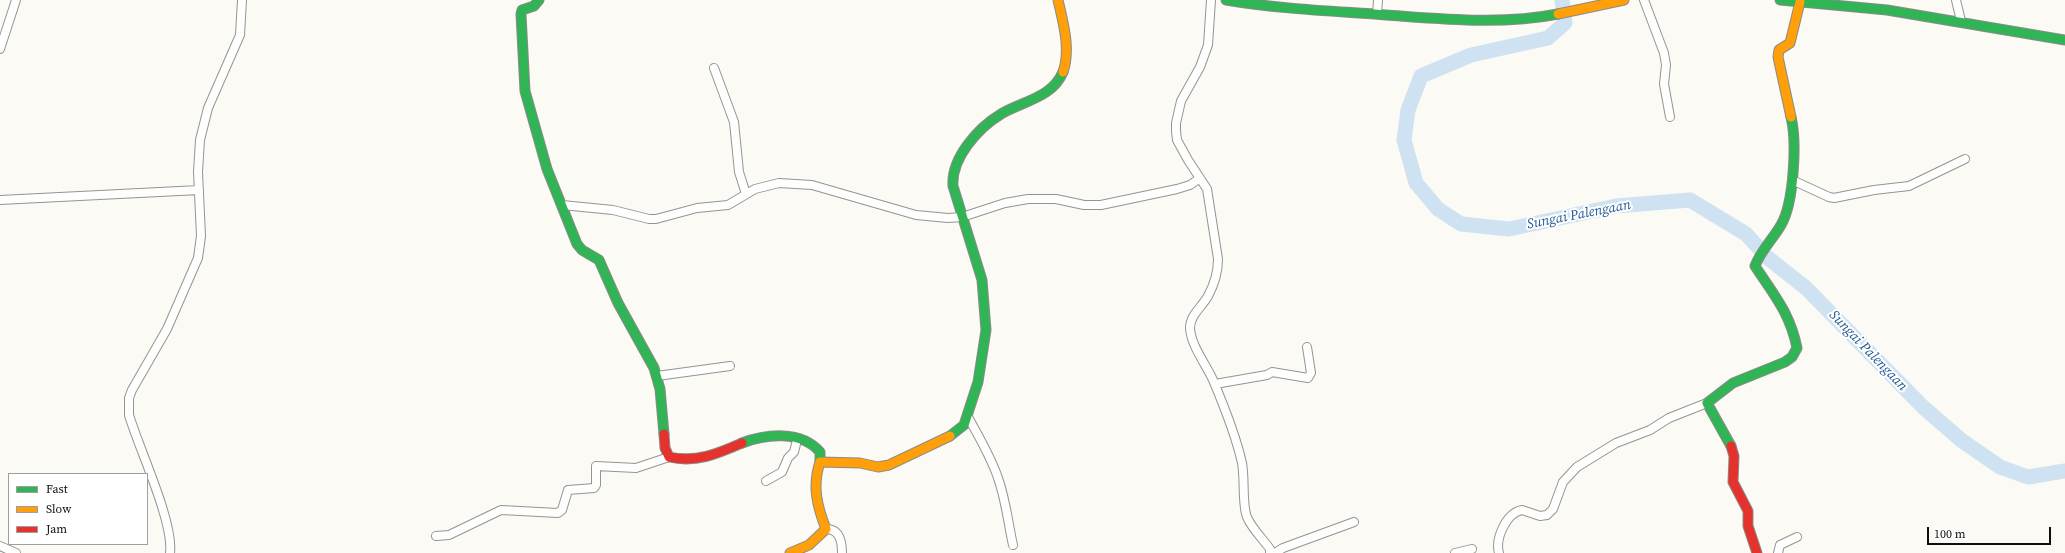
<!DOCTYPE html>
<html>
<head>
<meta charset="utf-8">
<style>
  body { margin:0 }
  #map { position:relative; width:2065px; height:553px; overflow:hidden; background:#fbfaf4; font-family:"Source Serif 4",serif }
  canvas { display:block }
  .legend { position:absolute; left:8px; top:473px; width:140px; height:72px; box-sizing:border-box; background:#fff; border:1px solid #9f9f9f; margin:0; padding:5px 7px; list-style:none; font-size:12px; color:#0e0e0e }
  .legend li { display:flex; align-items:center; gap:8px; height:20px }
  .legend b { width:20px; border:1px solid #9f9f9f }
  .scale { position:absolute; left:1927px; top:527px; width:124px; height:18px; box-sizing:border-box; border:2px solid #0e0e0e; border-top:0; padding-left:5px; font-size:12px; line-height:14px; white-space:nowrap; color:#0e0e0e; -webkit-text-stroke:3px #fff; paint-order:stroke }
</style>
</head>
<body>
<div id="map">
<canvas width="2065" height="553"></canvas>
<ul class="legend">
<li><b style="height:5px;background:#30b455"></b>Fast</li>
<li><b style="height:5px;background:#ff9f0a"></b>Slow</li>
<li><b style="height:5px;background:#e5322d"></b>Jam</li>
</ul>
<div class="scale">100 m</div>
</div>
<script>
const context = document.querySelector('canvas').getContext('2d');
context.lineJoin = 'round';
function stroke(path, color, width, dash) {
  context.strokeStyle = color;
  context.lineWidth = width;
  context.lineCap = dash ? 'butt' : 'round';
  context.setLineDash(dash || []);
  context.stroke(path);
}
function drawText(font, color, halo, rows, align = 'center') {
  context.font = font + ' "Source Serif 4",serif';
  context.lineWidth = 4;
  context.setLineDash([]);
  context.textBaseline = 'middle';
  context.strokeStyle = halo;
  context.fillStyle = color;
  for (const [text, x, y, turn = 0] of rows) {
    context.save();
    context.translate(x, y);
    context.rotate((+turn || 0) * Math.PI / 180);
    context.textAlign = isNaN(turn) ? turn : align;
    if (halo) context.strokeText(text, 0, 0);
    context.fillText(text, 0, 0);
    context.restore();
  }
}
stroke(new Path2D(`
  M1562 0 1565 23 1548 38 1471 55 1421 76 1408 110 1404 140 1416 183 1438 209 1461 224 1509 229 1616 206 1690 200 1746 234 1768 258 1806 288 1923 407 1961 440 2000 467 2028 477 2065 471`), '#cee2f1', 15);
const street = new Path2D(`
  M1211 0 1208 45 1200 67 1181 101 1176 123V131L1177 140 1188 160 1207 189 1218 259C1218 272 1214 285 1208 296 1202 307 1190 315 1190 328 1191 346 1206 364 1213 380 1224 406 1236 436 1242 463 1245 479 1242 506 1247 517 1252 529 1263 539 1270 549V553
  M1644 0 1664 53 1666 65 1664 84 1670 117
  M1956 0 1961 21
  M1377 14 1378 0
  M0 49 16 0
  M714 68 734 122 739 172 746 194
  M1792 180 1829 197 1834 198 1874 190 1909 186 1965 159
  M0 200 199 190
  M562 205 613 210 649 219H656L697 208 728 205 755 189 779 183 812 185 916 215 948 218 962 217 1005 203 1028 199H1056L1084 205H1101L1177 189 1190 185 1200 178
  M657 376 730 366
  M1215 384 1267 375 1272 372 1308 378 1311 373 1307 347
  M968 417C979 437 991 457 998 478 1006 500 1008 523 1013 545
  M766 481 782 472 788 458 794 452 797 440
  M826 529C840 529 842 542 842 553
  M436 536 449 535 501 510 558 513 562 510 568 490 594 488 596 485V466L636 468 669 457
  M0 546 16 553
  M170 553C174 522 139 449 129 415V398L132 390 167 329 198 258 201 236 198 172 200 140 208 108 240 35 242 0
  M1275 553 1283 548 1354 522
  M1455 553 1472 549
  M1499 553C1495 539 1506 513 1522 510L1540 516 1547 515 1553 509 1563 482 1577 467 1616 443 1650 430 1669 418 1707 403
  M1778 553 1780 545 1797 537`);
const fast = new Path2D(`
  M539 0 534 6 522 10 521 14 525 91 547 169 577 244 582 250 599 260 618 303 654 368 660 389 664 434
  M1226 0C1279 9 1332 11 1386 15 1443 19 1502 25 1558 14
  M1780 0 1887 10 2065 40
  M950 436 964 425 978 382 986 330 982 280 953 186C951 158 978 128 1001 114 1023 101 1052 98 1063 72
  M742 443C766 434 801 430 820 452V462
  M1731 446 1707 403 1733 383 1785 362 1792 357 1797 348C1790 313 1774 295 1755 266 1761 250 1773 239 1781 225 1794 203 1797 142 1791 117`);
const slow = new Path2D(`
  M1058 0C1063 22 1071 49 1063 72
  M1558 14 1624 0
  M1791 117 1778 57 1779 50 1790 43 1800 2
  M790 553 809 545 826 529C817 506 812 486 820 462L860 463 878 467 889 465 950 436`);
const jam = new Path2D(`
  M664 434 665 448 669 457C696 463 717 454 742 443
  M1731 446 1734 456 1733 482 1748 511V526L1757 553`);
stroke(street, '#959492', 10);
stroke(fast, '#8b8b88', 11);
stroke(slow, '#8b8b88', 11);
stroke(jam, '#8b8b88', 11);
stroke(street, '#fefefd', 8);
stroke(fast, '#30b455', 9);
stroke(slow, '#ff9f0a', 9);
stroke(jam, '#e5322d', 9);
drawText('italic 14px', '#235994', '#fff', [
  ["Sungai Palengaan",1579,215,-11],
  ["Sungai Palengaan",1868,351,46]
]);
</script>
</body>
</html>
